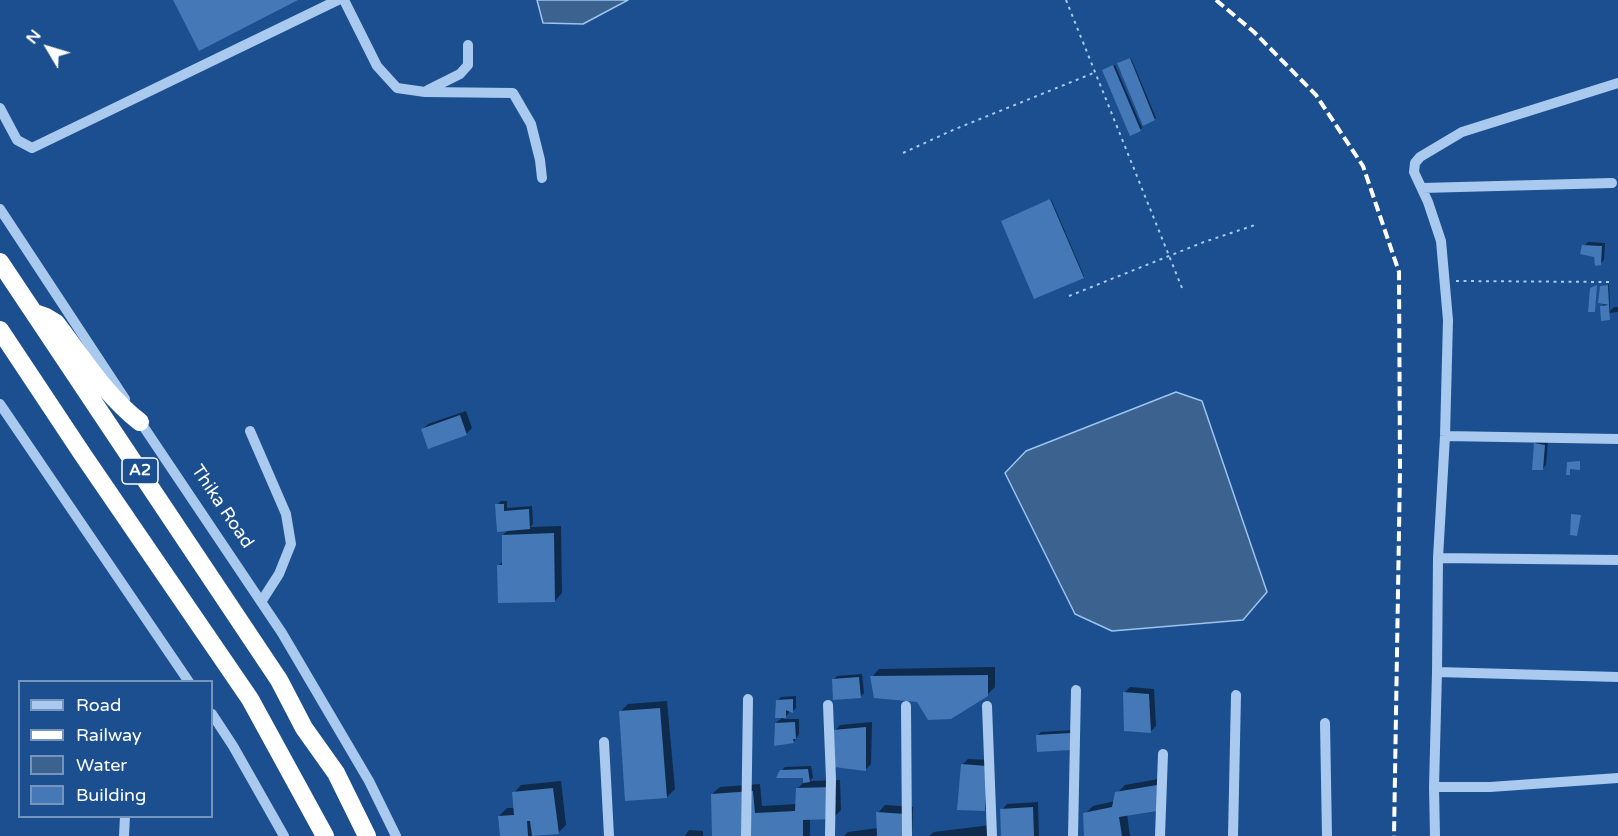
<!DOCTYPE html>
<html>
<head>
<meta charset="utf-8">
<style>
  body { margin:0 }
  #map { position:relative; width:1618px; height:836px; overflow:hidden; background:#1b4f8f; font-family:"Varela Round",sans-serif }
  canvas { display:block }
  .legend { position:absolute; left:18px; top:680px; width:195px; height:138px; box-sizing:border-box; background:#1b4f8f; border:2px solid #7695bc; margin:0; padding:8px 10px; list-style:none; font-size:18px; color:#fff }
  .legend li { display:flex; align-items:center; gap:12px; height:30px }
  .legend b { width:30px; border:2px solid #7695bc }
  .north { position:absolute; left:18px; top:18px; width:60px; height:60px; -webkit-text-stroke:4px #1b4f8f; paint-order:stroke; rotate:308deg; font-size:16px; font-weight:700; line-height:24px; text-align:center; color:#fff }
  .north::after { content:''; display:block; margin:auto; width:21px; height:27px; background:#fff; clip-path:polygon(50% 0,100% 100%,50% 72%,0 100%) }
</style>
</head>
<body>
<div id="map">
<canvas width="1618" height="836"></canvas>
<ul class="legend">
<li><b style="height:8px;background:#a9c9ee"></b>Road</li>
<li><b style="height:8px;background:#fff"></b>Railway</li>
<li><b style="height:16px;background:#3c6290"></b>Water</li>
<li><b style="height:16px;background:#4478b7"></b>Building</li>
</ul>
<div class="north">N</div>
</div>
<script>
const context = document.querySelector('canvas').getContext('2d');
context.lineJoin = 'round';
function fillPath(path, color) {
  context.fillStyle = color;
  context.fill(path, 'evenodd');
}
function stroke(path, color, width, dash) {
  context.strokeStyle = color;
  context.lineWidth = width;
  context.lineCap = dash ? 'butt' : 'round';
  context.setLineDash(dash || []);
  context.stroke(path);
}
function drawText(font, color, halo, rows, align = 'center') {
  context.font = font + ' "Varela Round",sans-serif';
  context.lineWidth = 6;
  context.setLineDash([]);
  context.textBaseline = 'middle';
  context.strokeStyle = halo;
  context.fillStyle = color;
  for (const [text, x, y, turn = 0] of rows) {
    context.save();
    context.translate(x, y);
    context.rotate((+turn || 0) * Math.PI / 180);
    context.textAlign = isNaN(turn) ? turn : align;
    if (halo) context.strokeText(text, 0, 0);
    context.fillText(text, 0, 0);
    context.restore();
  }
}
const water = new Path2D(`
  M537 0H628L583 24 543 23Z
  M1176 392 1202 401 1267 592 1243 620 1112 631 1075 614 1005 473 1026 451Z`);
fillPath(water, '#3c6290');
stroke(water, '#9cc4f0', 1.5);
fillPath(new Path2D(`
  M1131 58 1156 118 1154 119 1120 62Z
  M1115 65 1142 128 1140 130 1105 69Z
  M1051 199 1084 276 1083 277 1002 221Z
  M1588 242 1605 243 1604 260 1600 264 1595 255 1584 246Z
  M1609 284 1610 311 1614 307H1618V312L1610 313 1609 318 1602 306 1605 303 1602 287Z
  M466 411 472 428 466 434 422 430 428 424Z
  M1539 440 1548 441 1546 465 1543 468 1535 443Z
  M501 501H507V508L532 506 533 524 530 527 561 526 562 593 555 601 498 566 504 560 503 535 509 529 497 505Z
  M995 667V687L987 695 872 677 879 669Z
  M862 674 864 693 860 697 833 680 837 676Z
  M1130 687 1154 689 1156 726 1150 732 1124 693Z
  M796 696V708L793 711 789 710V713L783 719H799V734L794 742 776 723 783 717 777 701 781 697Z
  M667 701 675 789 667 797 620 712 628 704Z
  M872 722 871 764 865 770 835 731 840 725Z
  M1074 730V745L1038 735 1041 732Z
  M968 759 992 760 991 804 985 810 962 765Z
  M811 766 813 777 810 781 840 780 841 810 833 818H810V836H714L712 794 720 787 760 784 762 806 797 804V789L804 782V777L781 771 785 767Z
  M1164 778 1127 814 1130 836H1086L1085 814 1093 806 1115 801 1117 793 1125 785Z
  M561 781 566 825 558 833 536 835V836H501L499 816 507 808H515L514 793 521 785Z
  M1038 802 1039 836H1002V810L1007 804Z
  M885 805 913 807 912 836H844L848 832 878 828V813Z
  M991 825 992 836H929L934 832Z
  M689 830 703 831V836H685Z`), '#0007');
fillPath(new Path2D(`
  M173 0H298L199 51Z
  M1130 58 1155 120 1143 126 1117 63Z
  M1113 65 1141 131 1130 136 1102 70Z
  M1050 199 1084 278 1034 299 1001 221Z
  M1582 245 1602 246 1601 265 1595 266 1594 257 1580 254Z
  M1597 285 1595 312H1588L1590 288Z
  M1608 285 1609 305 1598 303 1600 286Z
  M1609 305 1610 320 1601 321 1600 306Z
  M460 415 467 435 428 449 421 429Z
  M1534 443 1545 445 1543 470H1532Z
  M1580 461V470L1570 469V475H1566L1567 462Z
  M495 504H504V511L529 509 530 529 497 532Z
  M1571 514 1581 515 1577 536 1570 535Z
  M554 533 555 602 498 603 497 565H502V535Z
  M988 675V696L951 719 928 720 917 702 874 698 870 676Z
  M859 677 861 698 833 700 832 679Z
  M1123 692 1149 694 1151 733 1124 731Z
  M793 699V713L786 710V718H775L776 700Z
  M660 708 667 798 625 801 619 711Z
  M795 722 796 739H793L794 743 774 746 775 723Z
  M866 727V771L834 767 833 730Z
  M1071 733V750L1037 752 1036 735Z
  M961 764 987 766 985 811 957 810Z
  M808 769 810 782 803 783V778H776L780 770Z
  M1157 785V811L1119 817 1122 836H1084L1083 813 1112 807 1115 792Z
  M833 787V819L803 820V836H712L711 794 753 791 755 813 795 811 796 788Z
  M553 788 559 834 532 836 530 821H527L528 836H500L498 816 514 815 512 792Z
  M1033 807 1034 836H1001L1000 809Z
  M876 812 906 814 905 836H877Z`), '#4478b7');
stroke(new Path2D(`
  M1066 0 1182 288
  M903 153 953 130 1096 72
  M1456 281 1609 282
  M1069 296 1204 242 1255 225`), '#a9c9ee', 2, [3, 4.5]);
stroke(new Path2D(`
  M344 0 377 66 397 88 425 92 513 93 531 124 540 160 542 178
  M428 90 460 74 468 65V45
  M0 108 17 140 32 148 338 0
  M1422 188 1612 183
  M0 209 125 399
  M0 404 189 682
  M137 417 282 633 369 781 396 836
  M250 431 286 514 291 544 279 574 261 602
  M1445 436 1618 439
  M1438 558 1618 560
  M1437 672 1618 677
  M828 705 831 779 830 836
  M906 706 907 836
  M987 706 992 836
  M212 714 233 746 284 836
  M1325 723 1327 836
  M604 742 609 836
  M1434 787H1490L1618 778
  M124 836 125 816
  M746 836 748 699
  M1073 836 1076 690
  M1160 836 1163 754
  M1233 836 1236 695
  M1435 836 1434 787 1437 672 1438 558 1445 436 1448 320 1441 241 1428 202 1414 172 1415 163 1420 157 1462 132 1618 83`), '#a9c9ee', 10);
stroke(new Path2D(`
  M0 262 279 680 304 728 336 773 367 836
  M35 313 46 317 56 323C83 358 105 395 140 422
  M0 330 83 455 250 699 325 836`), '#fff', 18);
stroke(new Path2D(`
  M1216 0 1254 32 1316 95 1363 166 1399 272 1400 470 1394 836`), '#fff', 4, [10, 4.5]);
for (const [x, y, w] of [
  [140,471,36]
]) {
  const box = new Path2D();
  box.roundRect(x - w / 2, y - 13, w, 26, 4.5);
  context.fillStyle = '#1b4f8f';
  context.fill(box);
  stroke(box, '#fff', 1.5);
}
drawText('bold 16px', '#fff', null, [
  ["A2",140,471]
]);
drawText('18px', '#fff', '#1b4f8f', [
  ["Thika Road",222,507,56]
]);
</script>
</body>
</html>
